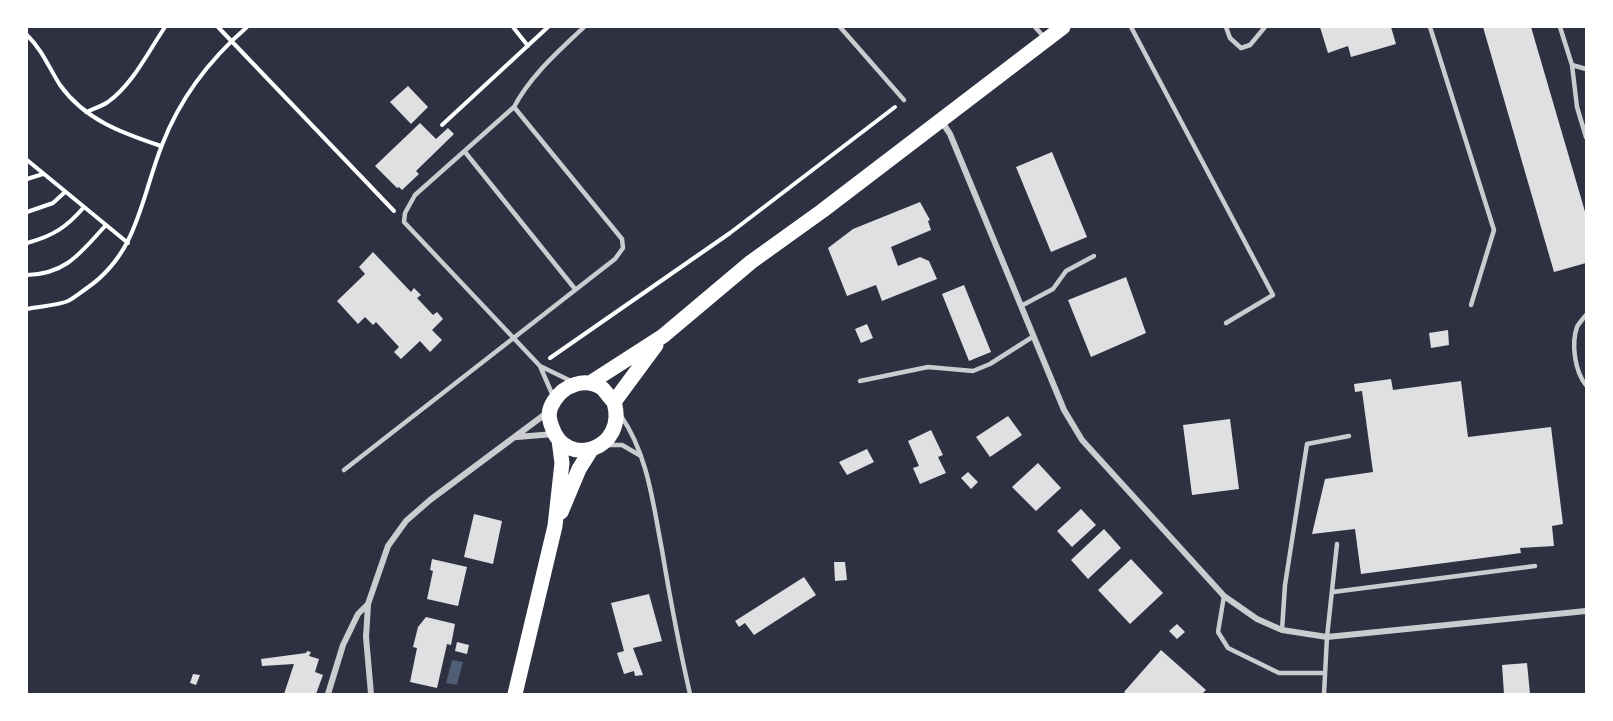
<!DOCTYPE html>
<html>
<head>
<meta charset="utf-8">
<style>
  body { margin:0 }
  #map { position:relative; width:1613px; height:721px; overflow:hidden; background:#2d3142; font-family:"Source Sans 3",sans-serif }
  canvas { display:block }
  .frame { position:absolute; inset:0; border:28px solid #fff; pointer-events:none }
</style>
</head>
<body>
<div id="map">
<canvas width="1613" height="721"></canvas>
<div class="frame"></div>
</div>
<script>
const context = document.querySelector('canvas').getContext('2d');
context.lineJoin = 'round';
function fillPath(path, color) {
  context.fillStyle = color;
  context.fill(path, 'evenodd');
}
function stroke(path, color, width, dash) {
  context.strokeStyle = color;
  context.lineWidth = width;
  context.lineCap = dash ? 'butt' : 'round';
  context.setLineDash(dash || []);
  context.stroke(path);
}
fillPath(new Path2D(`
  M452 660 463 662 457 685 446 683Z`), '#4f5d75');
fillPath(new Path2D(`
  M1320 27H1391L1396 44 1351 57 1348 46 1328 53Z
  M1483 27H1531L1586 215V263L1554 272Z
  M408 86 428 107 411 124 390 102Z
  M420 123 436 139 448 128 454 134 416 171 419 174 402 190 399 187 397 188 375 166Z
  M1052 152 1087 237 1051 252 1016 167Z
  M920 202 930 220 928 221 931 230 891 247 898 266 920 257 929 261 937 279 882 301 876 285 847 296 828 248 853 229Z
  M373 252 411 292 414 288 421 295 417 298 433 315 437 312 443 319 432 330 442 340 430 352 420 341 401 359 394 352 399 347 376 322 373 325 365 317 358 324 337 301 365 274 359 267Z
  M1126 277 1146 333 1091 357 1068 300Z
  M964 285 991 352 969 361 942 294Z
  M867 324 873 338 861 343 855 329Z
  M1448 330 1449 345 1431 348 1429 333Z
  M1391 379 1393 390 1461 381 1468 437 1551 427 1563 524 1552 526 1554 546 1520 548 1521 553 1361 574 1355 529 1312 534 1325 479 1373 472 1362 391 1355 392 1354 384Z
  M1008 416 1022 435 990 457 976 437Z
  M1230 419 1239 489 1192 495 1183 425Z
  M931 430 943 455 938 457 946 473 920 484 913 468 919 466 908 441Z
  M867 449 874 462 847 475 839 462Z
  M1038 463 1061 488 1036 511 1012 487Z
  M968 472 978 482 971 489 961 478Z
  M1081 509 1096 525 1072 547 1057 531Z
  M474 514 502 521 493 564 464 557Z
  M1104 529 1121 548 1088 579 1071 560Z
  M432 559 467 567 458 606 427 599 433 571 430 570Z
  M1131 559 1163 593 1130 624 1098 590Z
  M834 562H845L847 580 835 581Z
  M804 577 816 595 754 635 745 623 739 627 735 621Z
  M649 594 662 641 633 648 643 675 635 676 634 671 624 674 617 653 624 651 611 603Z
  M426 617 455 624 451 645 447 644 437 688 410 682 417 648 413 647 418 627Z
  M1177 624 1185 632 1177 639 1169 631Z
  M457 642 469 645 467 654 455 651Z
  M1161 650 1206 690 1202 694H1127L1124 692Z
  M307 651 311 652 309 656 319 659 315 672 323 675 316 694H284L294 664 262 666 261 659 306 653Z
  M1527 663 1530 694H1504L1502 665Z
  M193 674 200 675 196 685 190 683Z`), '#e0e0e3');
stroke(new Path2D(`
  M218 27 394 211
  M513 27 528 46
  M27 35C43 51 48 66 60 85 85 120 122 133 161 146
  M86 112C93 109 102 106 108 102 133 84 148 52 165 27
  M442 125 548 27
  M27 160 128 243
  M27 179 43 174
  M27 212 53 203 65 192
  M27 243C53 236 67 227 84 207
  M27 275C67 274 81 252 106 225
  M27 309C40 306 56 306 68 301 74 298 81 292 87 288 138 253 141 198 162 145 180 98 209 60 247 27
  M550 358 730 233 895 107`), '#fff', 4);
stroke(new Path2D(`
  M840 27 904 100
  M1035 27 1045 38
  M1131 27 1273 295 1226 323
  M1226 27 1230 38 1241 48 1250 45 1265 27
  M1430 27 1494 230 1471 305
  M1560 27 1572 65 1577 107 1586 137
  M1572 65 1586 69
  M465 152 575 289
  M1021 306 1053 289 1066 271 1094 256
  M1586 315C1583 319 1579 323 1577 327 1571 344 1575 372 1586 385
  M540 366 553 396
  M860 381 928 367 973 371 990 364 1034 336
  M573 382 540 366 404 222 405 213 415 195 514 107C531 75 558 52 584 27
  M621 416C648 455 653 504 662 550 670 598 679 646 690 694
  M608 445H622L641 456
  M344 470 615 259 623 248 622 239 514 107
  M1333 592 1535 566
  M1224 596 1218 632 1228 648 1279 673H1325
  M1282 630 1285 585 1307 444 1349 436
  M1324 694 1327 637 1337 544`), '#caccd0', 4.5);
stroke(new Path2D(`
  M942 122 950 134 1064 410 1082 440 1224 596 1257 619 1282 630 1327 637 1586 611
  M517 437 554 434
  M368 605 366 637 371 694
  M328 694 343 645 358 614 368 604 388 546 406 521 430 500 548 412`), '#caccd0', 6);
stroke(new Path2D(`
  M590 383 663 336 751 262 822 211 1063 27
  M614 402C610 398 606 392 602 388 585 377 564 385 554 401 548 410 548 417 552 427 566 470 628 449 614 402L656 345
  M561 512 579 469 591 450
  M515 694 555 526 562 463 559 440`), '#fff', 15);
</script>
</body>
</html>
